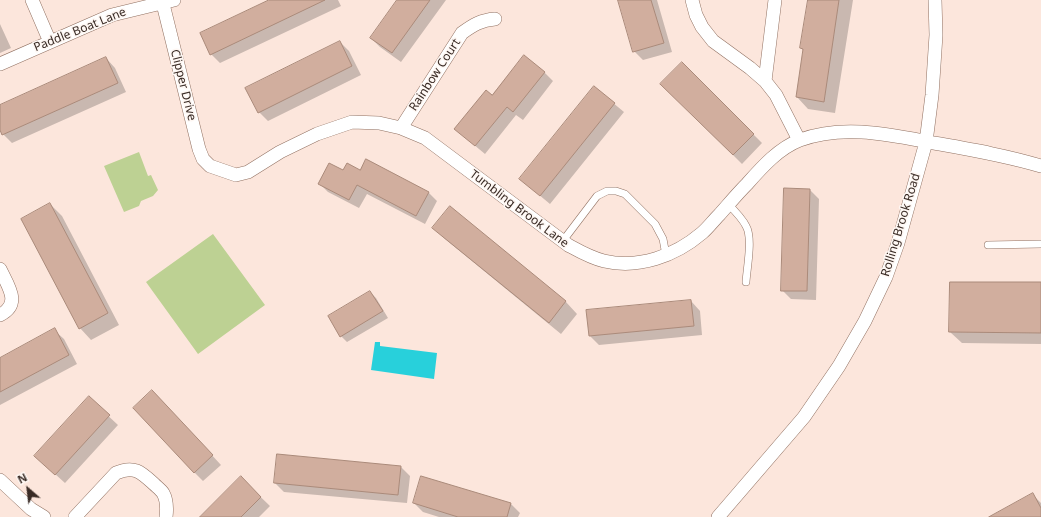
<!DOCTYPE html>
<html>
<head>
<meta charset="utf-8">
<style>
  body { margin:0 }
  #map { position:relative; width:1041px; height:517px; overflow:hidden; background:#fce6dc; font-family:"Noto Sans",sans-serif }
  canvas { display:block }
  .north { position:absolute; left:8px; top:469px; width:40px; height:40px; -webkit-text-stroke:3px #fef7f3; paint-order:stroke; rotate:332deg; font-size:11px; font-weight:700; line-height:16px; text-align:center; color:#392b25 }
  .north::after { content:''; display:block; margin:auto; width:14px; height:18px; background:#392b25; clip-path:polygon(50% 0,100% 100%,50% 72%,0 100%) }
</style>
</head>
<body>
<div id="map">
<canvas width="1041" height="517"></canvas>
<div class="north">N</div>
</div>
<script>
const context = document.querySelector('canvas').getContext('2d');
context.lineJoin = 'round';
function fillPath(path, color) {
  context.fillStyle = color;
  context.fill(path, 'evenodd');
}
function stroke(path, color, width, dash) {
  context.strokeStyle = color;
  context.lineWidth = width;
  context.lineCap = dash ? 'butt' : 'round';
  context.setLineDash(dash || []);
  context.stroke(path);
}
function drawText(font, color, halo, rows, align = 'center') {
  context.font = font + ' "Noto Sans",sans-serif';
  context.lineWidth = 3;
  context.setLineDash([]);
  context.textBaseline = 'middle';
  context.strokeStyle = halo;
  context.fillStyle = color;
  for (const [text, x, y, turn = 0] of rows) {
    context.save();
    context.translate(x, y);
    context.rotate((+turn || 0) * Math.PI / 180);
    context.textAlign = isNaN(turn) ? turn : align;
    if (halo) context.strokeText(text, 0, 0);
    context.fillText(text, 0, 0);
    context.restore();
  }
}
fillPath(new Path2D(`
  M139 152 148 176 151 175 158 190 153 196 141 201 139 206 124 212 104 166Z
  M213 234 265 305 198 354 146 282Z`), '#bdd193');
fillPath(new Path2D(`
  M375 342H380V346L437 353 434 379 371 370Z`), '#28d0db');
fillPath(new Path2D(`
  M271 0H338L341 6 220 63 211 54Z
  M398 0H446L401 62 380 47 371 38Z
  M619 0H657L672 52 643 60 634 51Z
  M809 0H853L835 113 808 109 797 97 804 51 801 48Z
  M0 24 11 48 0 53Z
  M340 42 349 51 361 75 268 121 259 112Z
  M106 58 115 68 126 92 12 143 3 134 0 127V106Z
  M682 63 762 143 742 164 662 84Z
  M544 72 553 81 523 120 516 115 485 154 455 129 492 97Z
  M594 87 624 112 550 204 520 179Z
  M361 172 428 192 437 201 425 224 367 194 359 208 328 192 319 183Z
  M810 190 819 199 816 300 791 299 782 290Z
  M50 204 62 216 119 325 91 340 80 328Z
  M450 208 566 302 577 314 561 334 445 239 434 228Z
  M1041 283V344L962 343 950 332Z
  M370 292 376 298 388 318 347 342 341 336Z
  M691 301 700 311 702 335 599 345 590 336Z
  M54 330 64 339 77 364 0 405V359Z
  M89 398 118 425 65 483 45 465Z
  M161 400 221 465 203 481 194 472Z
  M401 467 410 476 407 503 284 492 275 483Z
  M241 478 270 506 259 517H201Z
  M1032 494 1041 503V517H991Z
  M414 503 511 504 520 513 518 517H439L423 512Z`), '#0003');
const building = new Path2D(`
  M269 0H325L210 55 200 33Z
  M397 0H430L392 53 370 38Z
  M618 0H651L664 43 633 52Z
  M808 0H839L824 102 796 97 803 49 800 48Z
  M340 41 352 66 258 113 245 88Z
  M524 55 545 72 513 112 507 107 475 146 454 129 486 90 492 95Z
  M106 57 118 83 2 135 0 130V105Z
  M682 62 754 134 733 155 660 84Z
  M594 86 615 103 540 196 519 179Z
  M366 159 429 192 416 216 357 185 349 200 318 184 329 163 343 170 347 163 360 170Z
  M784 188 810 189 807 291H781Z
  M50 203 108 313 79 329 21 219Z
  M450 206 566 301 549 323 432 228Z
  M950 282H1041V333L949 332Z
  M370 291 383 311 340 337 328 316Z
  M691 300 694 326 589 336 586 310Z
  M55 328 69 355 0 392V358Z
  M152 390 213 455 194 473 133 408Z
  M89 396 110 415 55 475 34 456Z
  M277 454 401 466 398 495 274 483Z
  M241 476 261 497 241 517H200Z
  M421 476 511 503 507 517H458L413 503Z
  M1033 493 1041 508V517H989Z`);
fillPath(building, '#d1ae9e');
stroke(building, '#aa8a7a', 1);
const service = new Path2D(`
  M728 204C735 211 742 218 746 226 753 238 747 267 746 282
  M562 242 597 196 607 191H616L625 194 655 224 663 239 666 255
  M988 245 1041 244`);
const minor = new Path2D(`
  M32 0 50 42
  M162 0 199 149 203 159 210 166 236 175 248 172 280 152 317 134 352 122 379 123 401 128 425 138 568 245C579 251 591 258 604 261 639 269 675 256 702 233 708 228 713 221 719 215 728 205 737 194 747 184 762 167 779 148 800 140 846 123 895 136 940 144 974 150 1008 156 1041 166
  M692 0 696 15 702 27 713 41 750 68 765 81 775 0
  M0 64 112 15 174 0
  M765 81 776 95 799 140
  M401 128 462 33C473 25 481 20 495 19
  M0 269C8 286 22 304 0 315
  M0 480 31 509 44 517
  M75 517 116 473C134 465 141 472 154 484 157 487 161 490 163 493 167 500 167 509 166 517
  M718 517 804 417 839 366 865 321 886 277 898 243 926 142 932 95 936 35 935 0`);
stroke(service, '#917162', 8);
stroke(minor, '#917162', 14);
stroke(service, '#fff', 7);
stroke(minor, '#fff', 13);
drawText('12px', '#392b25', '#fef7f3', [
  ["Paddle Boat Lane",80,30,-22],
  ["Rainbow Court",435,75,-57],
  ["Clipper Drive",183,85,76],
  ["Tumbling Brook Lane",519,209,37],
  ["Rolling Brook Road",901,225,-73]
]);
</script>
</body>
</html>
